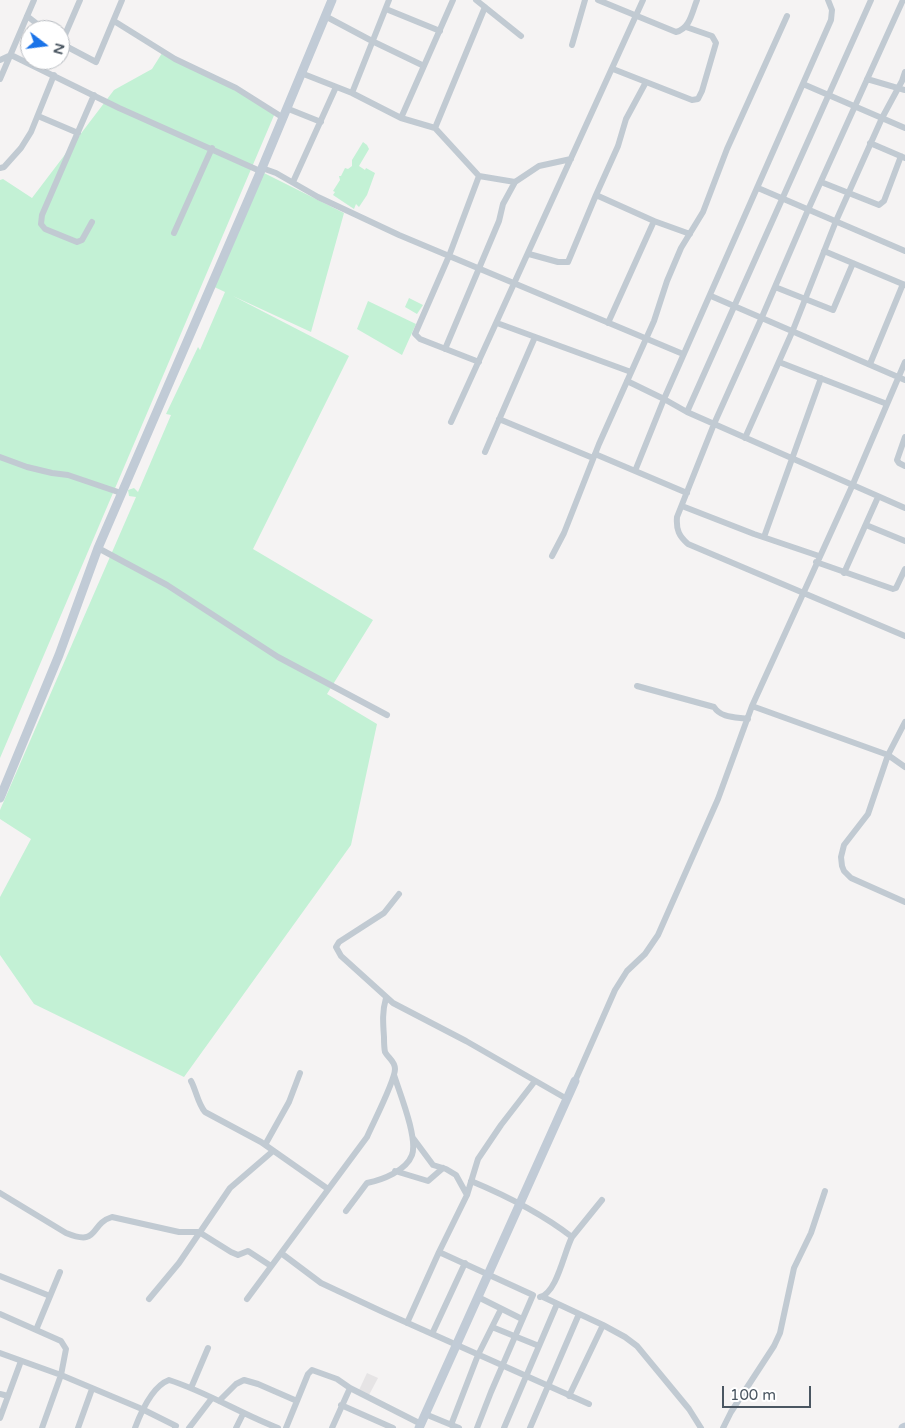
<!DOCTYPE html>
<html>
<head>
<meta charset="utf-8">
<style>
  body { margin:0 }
  #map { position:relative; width:905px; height:1428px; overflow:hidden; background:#f5f3f3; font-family:"Varela Round",sans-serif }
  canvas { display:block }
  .north { position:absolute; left:20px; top:20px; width:50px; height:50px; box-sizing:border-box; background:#fff; border:1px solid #b7bbc0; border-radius:50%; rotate:105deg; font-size:14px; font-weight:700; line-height:20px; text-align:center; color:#4a5661 }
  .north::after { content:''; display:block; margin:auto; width:18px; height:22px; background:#1a73e8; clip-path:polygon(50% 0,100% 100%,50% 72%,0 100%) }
  .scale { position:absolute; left:722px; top:1386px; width:89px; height:22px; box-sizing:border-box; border:2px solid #4a5661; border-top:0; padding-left:6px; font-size:15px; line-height:18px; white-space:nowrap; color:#4a5661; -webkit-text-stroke:4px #fff; paint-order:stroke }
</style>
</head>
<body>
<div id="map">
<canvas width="905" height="1428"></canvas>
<div class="north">N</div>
<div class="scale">100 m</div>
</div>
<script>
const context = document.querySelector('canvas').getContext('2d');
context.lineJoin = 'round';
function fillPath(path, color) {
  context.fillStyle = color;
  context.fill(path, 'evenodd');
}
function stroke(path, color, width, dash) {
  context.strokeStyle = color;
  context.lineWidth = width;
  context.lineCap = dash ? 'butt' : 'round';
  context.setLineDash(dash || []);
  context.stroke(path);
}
fillPath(new Path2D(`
  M367 1373 378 1378 369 1395 359 1390Z`), '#e6e4e5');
fillPath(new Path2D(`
  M164 50 275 113 0 758V180L3 179 32 198 114 90 152 69Z
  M363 142 367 145 369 149 359 166 365 170 366 168 375 173 367 195 359 207 356 204 354 209 333 195 335 192 333 191 340 180 339 176H341L345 168 348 169 352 166V160Z
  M264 173 344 213 311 332 233 296 349 356 253 549 373 620 327 694 377 724 351 845 184 1077 34 1004 0 955V897L31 839 0 819V810L136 497 129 496 128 490 134 488 138 492 171 415 166 414 198 347 200 350 225 292 210 285Z
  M409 298 423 305 417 314 405 307Z
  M368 301 416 324 402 355 357 329Z`), '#c3f1d5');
stroke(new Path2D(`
  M476 0 521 36
  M598 0 676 32C690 29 692 12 697 0
  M871 0 687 412 905 508
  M903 0 808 210 762 317 714 424 677 517C676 530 679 536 688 544L905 636
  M386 9 440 31
  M27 16 45 30
  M325 16 372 41 424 66
  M114 21 175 59 236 88 282 117
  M60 43 96 62 122 0
  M61 44 80 0
  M572 45 585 0
  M11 55 119 108 260 171
  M0 60 11 55
  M613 69 692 100 698 99 702 91 716 43 712 36 686 27
  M301 73 352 93 401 118 435 128 479 176 515 182 539 166 571 159
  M0 79 34 0
  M867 79 905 90
  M646 82 626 119 618 146 596 195 654 221
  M803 84 905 128
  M352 93 389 0
  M286 108 321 122
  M38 116 78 133
  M401 118 453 0
  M435 128 485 7
  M870 143 905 158
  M0 168 4 167 21 148 31 132 54 75
  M262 168 276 173 318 197 399 235 683 354
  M293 182 336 87
  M821 182 879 205 884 201 901 156
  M758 188 905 251
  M92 222 82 240 77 242 45 229 41 224 42 215 94 95
  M174 233 212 148
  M824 251 905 285
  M529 254 558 262H568L596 195
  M775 287 833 310 853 263
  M711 296 905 380
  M497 323 631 372
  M608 323 654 221 690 234
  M445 349 499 221 503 204 515 182
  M479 362 420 339 415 334 449 256 479 176
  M779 362 887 404
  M870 364 903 284
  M627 381 664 399 635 471
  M687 412 664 399 831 20 832 10 828 0
  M499 419 593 458
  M451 422 643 0
  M905 437 897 460 899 463 905 466
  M745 438 793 330 836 221 882 118 902 81 905 72
  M485 452 535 337
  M595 454 687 493
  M0 457 27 467 52 473 68 475 121 493
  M682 506 754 534 819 556
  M866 525 905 541
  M764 537 821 378
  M98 548 167 585 278 657 387 715
  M552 556 564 533 599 444 654 321 667 281 681 248 703 212 727 149 787 16
  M816 562 893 589 896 588 905 569
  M844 573 878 497
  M637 686 714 707C721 718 735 717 748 719
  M752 706 888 755 905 767
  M905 722 888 755 868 814 844 845 841 857 842 866 844 871 851 878 905 902
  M399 894 384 913 339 942 336 947 341 956 393 1003 466 1041 567 1099
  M191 1081C196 1090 198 1104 205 1112L261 1142 328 1189
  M575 1081 615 990 627 971 645 954 658 935 718 799 752 706 853 484 905 362
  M413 1138 433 1165 446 1169 456 1175 467 1195
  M265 1145 289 1102 300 1073
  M395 1171 428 1181 443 1168
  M471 1181C507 1196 541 1213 572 1237 564 1252 557 1293 540 1297
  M0 1193 66 1233C100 1247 89 1224 112 1217L179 1232H199L231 1252 238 1255 248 1251 271 1266
  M346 1211 367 1183C382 1180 406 1171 412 1155 418 1138 400 1094 394 1075
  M572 1237 602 1200
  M439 1252 533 1295 491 1392 477 1428
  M281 1253 321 1283 383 1312 589 1404
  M0 1276 50 1296
  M478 1297 522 1319
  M543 1297 603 1325 625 1337 637 1346 689 1409 701 1428
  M149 1299 179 1263 230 1188 273 1151
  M247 1299 367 1137C373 1123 395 1081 395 1069 395 1061 388 1058 385 1052 384 1047 384 1042 384 1037 383 1023 382 1012 386 998
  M0 1314 61 1341 66 1349 61 1375 142 1409 176 1426 175 1428
  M407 1323 439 1252 467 1195 478 1159 501 1125 535 1081
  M492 1327 539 1346
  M36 1330 60 1272
  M432 1334 465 1263
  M0 1353 61 1375 42 1428
  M191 1388 208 1348
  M350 1388 421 1424
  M0 1394 8 1396
  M569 1396 603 1325
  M219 1401 236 1384 244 1380 258 1384 297 1401
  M341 1405 393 1428
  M425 1414 459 1428
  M0 1418 21 1361
  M451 1425 478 1355 501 1309
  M78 1428 92 1389
  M135 1428C141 1412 153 1386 169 1380 207 1392 241 1414 278 1428
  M189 1428 212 1398
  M236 1428 243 1414
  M286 1428 308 1374 312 1370 337 1379 350 1388 332 1428
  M504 1428 557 1304
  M530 1428 579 1314
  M723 1428 731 1412 774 1346 780 1333 794 1268 811 1233 825 1191`), '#c1cad2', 6);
stroke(new Path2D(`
  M0 798 59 655 98 548 262 168 332 0
  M419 1428 575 1081
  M903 1428 905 1427`), '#c1cbd6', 9);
</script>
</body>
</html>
